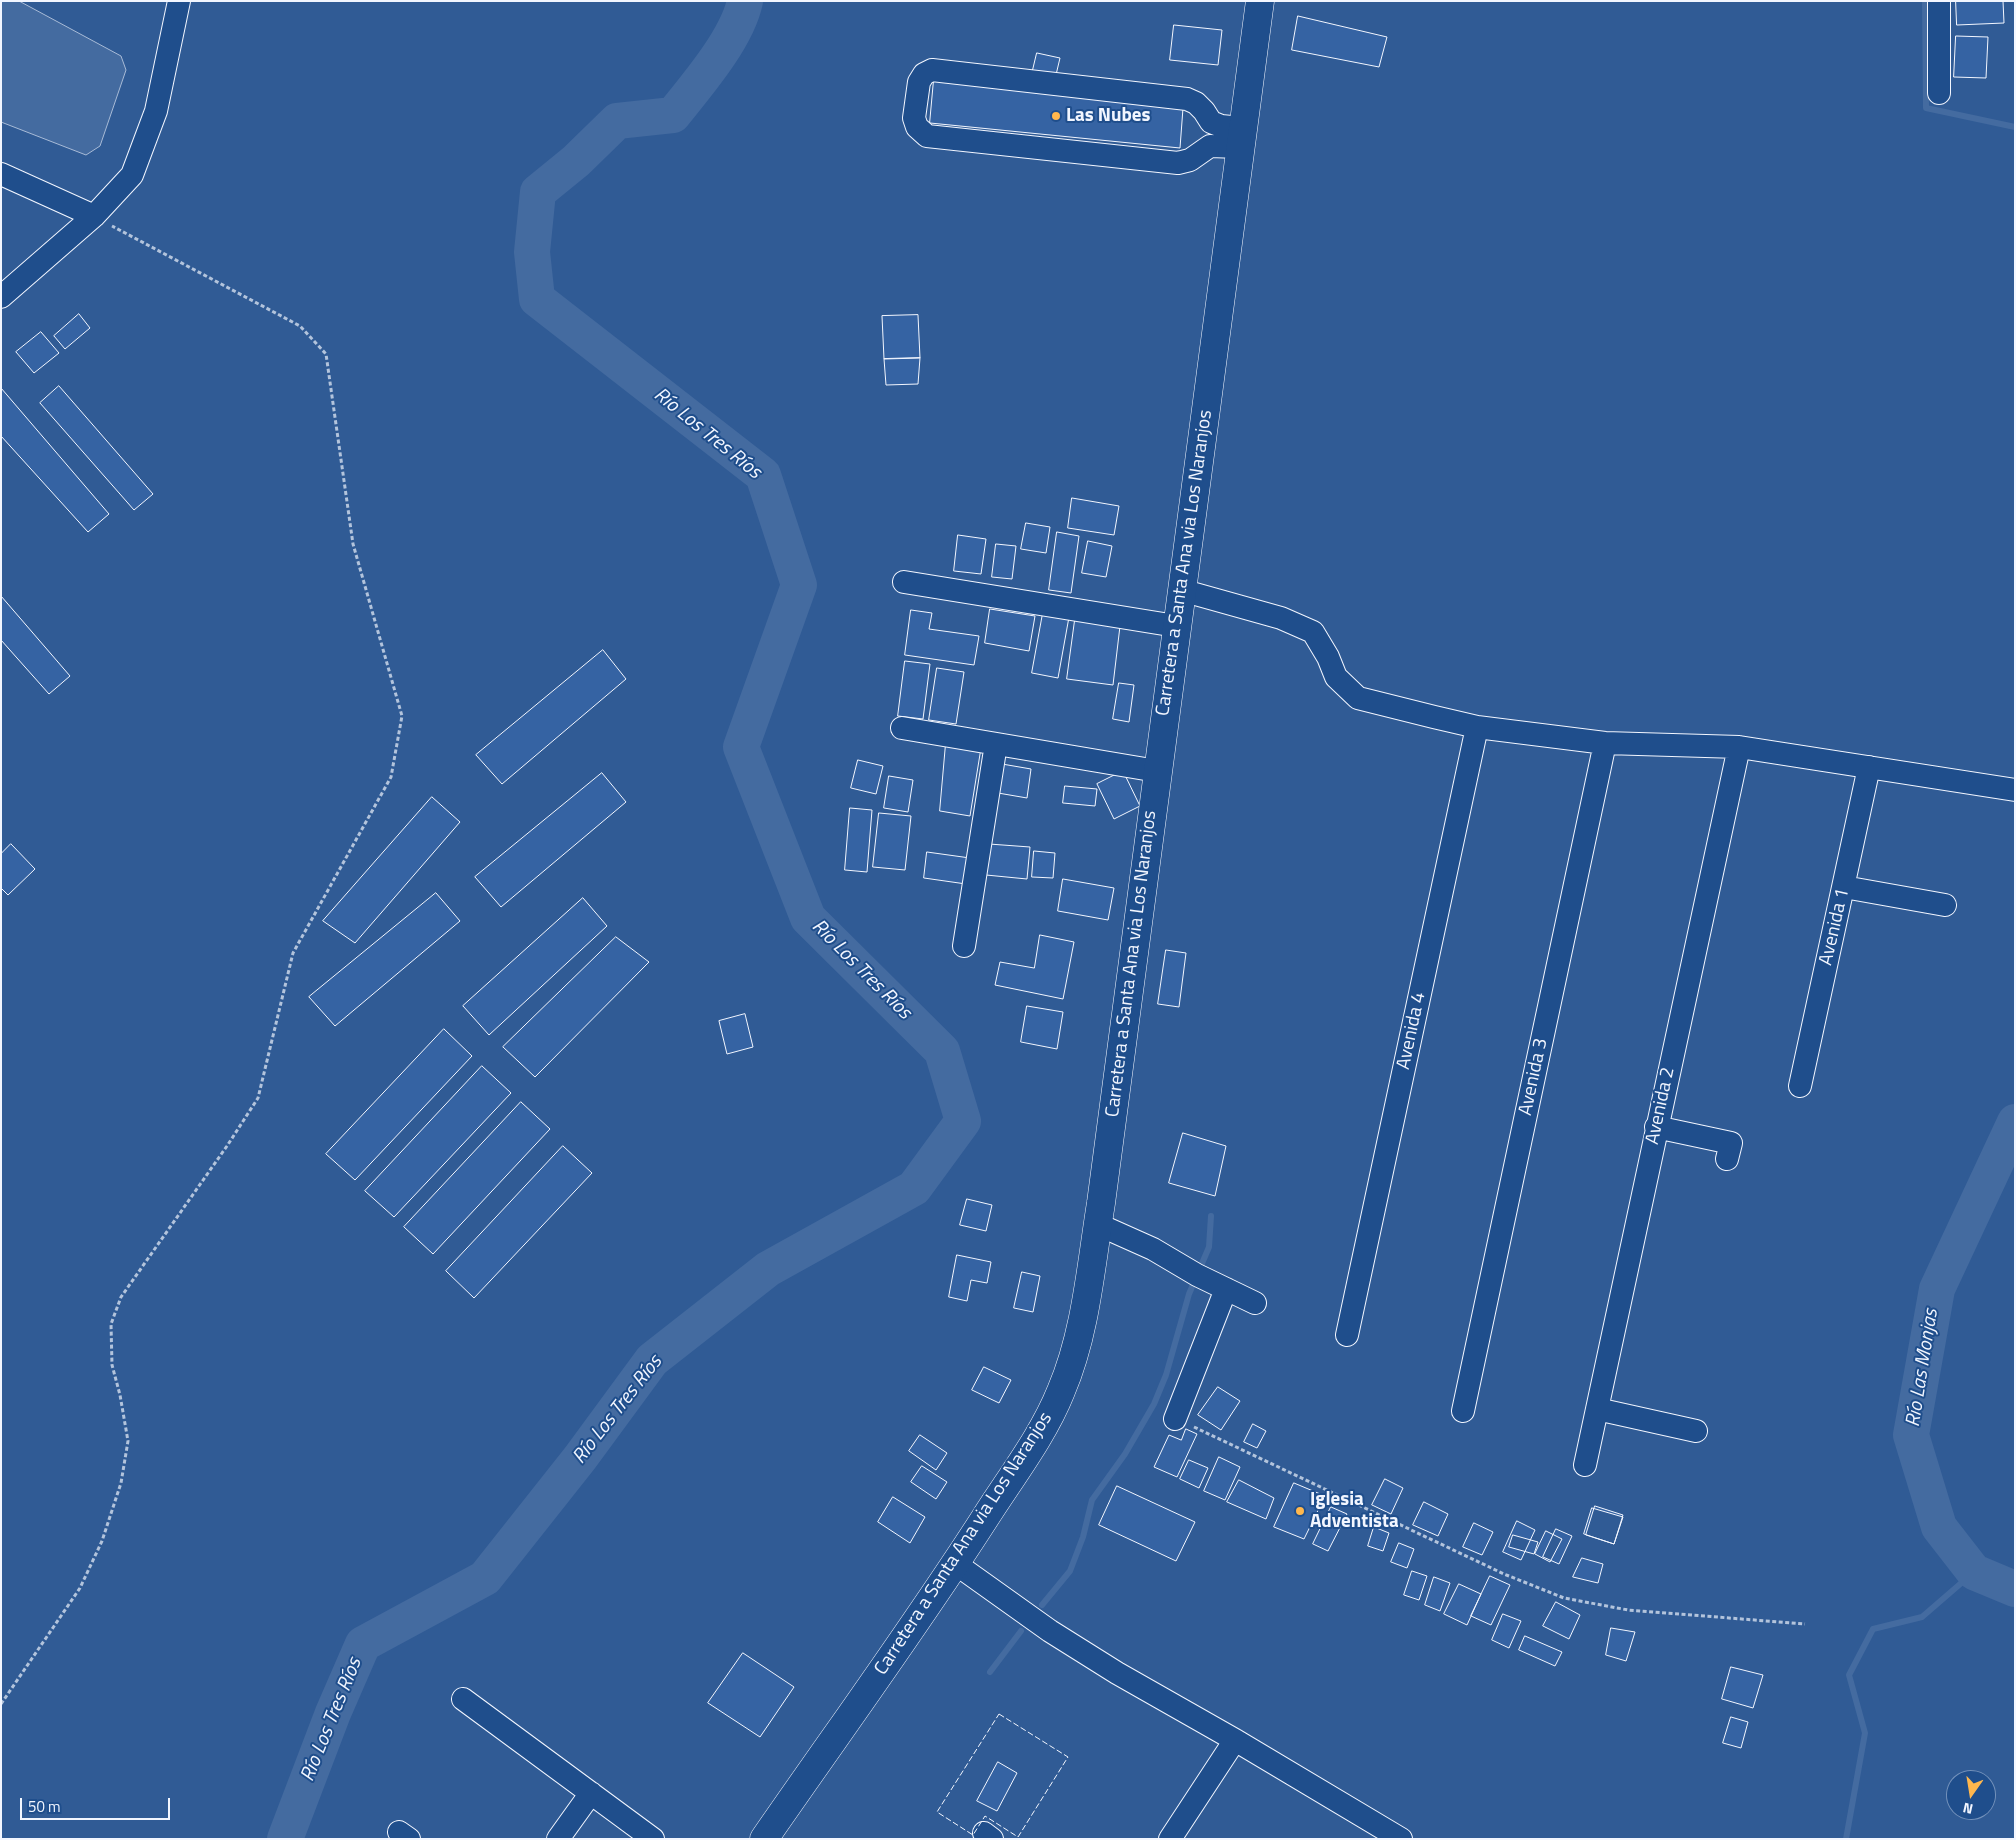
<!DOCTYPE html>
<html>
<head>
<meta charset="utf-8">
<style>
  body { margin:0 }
  #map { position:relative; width:2016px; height:1840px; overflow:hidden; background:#1f4e8c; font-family:"Titillium Web",sans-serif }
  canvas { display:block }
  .frame { position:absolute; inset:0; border:2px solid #f2f6ff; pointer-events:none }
  .north { position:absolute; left:1946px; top:1770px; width:50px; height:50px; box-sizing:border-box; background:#1f4e8c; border:1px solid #7391ba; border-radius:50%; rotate:193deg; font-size:14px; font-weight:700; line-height:20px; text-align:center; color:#f2f6ff }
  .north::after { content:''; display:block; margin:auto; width:18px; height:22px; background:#ffb74d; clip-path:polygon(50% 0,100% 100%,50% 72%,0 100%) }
  .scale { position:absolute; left:20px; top:1798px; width:150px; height:22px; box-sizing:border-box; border:2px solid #f2f6ff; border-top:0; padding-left:6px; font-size:15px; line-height:18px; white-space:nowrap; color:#f2f6ff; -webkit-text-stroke:4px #1f4e8c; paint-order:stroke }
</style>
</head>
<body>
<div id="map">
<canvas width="2016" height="1840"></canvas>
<div class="frame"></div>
<div class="north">N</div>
<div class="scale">50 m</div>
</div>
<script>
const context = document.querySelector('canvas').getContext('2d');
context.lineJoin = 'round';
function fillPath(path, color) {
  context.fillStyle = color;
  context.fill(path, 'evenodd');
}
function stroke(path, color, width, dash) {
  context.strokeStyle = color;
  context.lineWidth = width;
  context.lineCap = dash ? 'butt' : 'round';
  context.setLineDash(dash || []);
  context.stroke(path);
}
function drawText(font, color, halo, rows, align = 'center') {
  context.font = font + ' "Titillium Web",sans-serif';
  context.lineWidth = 4;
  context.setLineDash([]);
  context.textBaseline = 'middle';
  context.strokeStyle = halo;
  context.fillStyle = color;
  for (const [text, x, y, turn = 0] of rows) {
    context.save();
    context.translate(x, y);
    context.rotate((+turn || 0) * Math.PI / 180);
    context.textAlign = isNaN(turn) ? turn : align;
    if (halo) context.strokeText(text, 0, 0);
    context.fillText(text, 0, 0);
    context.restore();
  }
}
const built = new Path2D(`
  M1 1H2015V1839H1ZM1956 1780H1986V1810H1956Z`);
fillPath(built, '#305b95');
stroke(built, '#a8bbd7', 1);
const water = new Path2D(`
  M1 1H19L121 56 126 70 100 146 86 155 1 122Z`);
fillPath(water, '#446ba0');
stroke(water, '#a8bbd7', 1);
stroke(new Path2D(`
  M1925 1 1926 108 2015 127
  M1042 1605 1070 1571 1083 1537 1092 1500 1125 1454 1154 1404 1166 1375 1189 1294 1209 1247 1211 1216
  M990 1672 1021 1631
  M1846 1839 1865 1733 1849 1675 1873 1629 1922 1617 1974 1572`), '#446ba0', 6);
stroke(new Path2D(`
  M2015 1122 1937 1289 1911 1435 1939 1527 1974 1572 2015 1589
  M285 1839 333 1713 363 1644 485 1578 580 1458 652 1360 768 1269 914 1188 963 1121 942 1051 808 918 741 747 799 585 763 475 537 299 532 252 538 192 576 161 617 121 673 115C697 85 737 39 745 1`), '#446ba0', 36);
const building = new Path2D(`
  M1956 1H2003L2004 23 1957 25Z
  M1298 16 1387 37 1379 67 1292 50Z
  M1174 25 1222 30 1218 65 1170 60Z
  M1956 36 1988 37 1986 78 1954 77Z
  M1037 53 1060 58 1055 79 1032 74Z
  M934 79 1183 108 1180 148 930 123Z
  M79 314 90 328 65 349 54 336Z
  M918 315 920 358 884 359 882 316Z
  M41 332 59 353 34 373 16 352Z
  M920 358 918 384 886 385 884 359Z
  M59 386 153 494 134 510 40 403Z
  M1 388 109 514 88 532 1 436Z
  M1072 498 1119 506 1114 535 1068 528Z
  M1026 523 1050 527 1046 553 1021 549Z
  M1057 532 1079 536 1071 593 1049 590Z
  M958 535 986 539 981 574 954 571Z
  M1088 541 1112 546 1106 577 1082 573Z
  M996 544 1016 546 1012 579 992 577Z
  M1 596 70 676 49 694 1 640Z
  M990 609 1035 616 1029 651 985 643Z
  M911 610 932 613 929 629 979 636 974 665 905 655Z
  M1043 613 1069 617 1058 678 1032 673Z
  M1075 620 1120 626 1113 685 1067 679Z
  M603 650 626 679 502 784 476 755Z
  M905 661 930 664 923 719 898 716Z
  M937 668 964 672 956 724 929 720Z
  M1119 683 1134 685 1129 722 1113 719Z
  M946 743 981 748 970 816 940 811Z
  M858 760 883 766 876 794 851 788Z
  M1002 764 1031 769 1027 798 998 793Z
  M1123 771 1140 806 1114 819 1097 784Z
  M602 773 626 802 501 907 475 877Z
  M889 776 913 780 908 812 884 808Z
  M1065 786 1097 789 1095 806 1063 803Z
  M432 797 460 822 355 943 323 921Z
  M850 808 872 810 867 872 845 870Z
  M879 813 911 816 905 870 873 867Z
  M11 844 35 869 8 895 1 888V854Z
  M989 844 1030 847 1027 879 986 875Z
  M1034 851 1055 853 1053 878 1032 877Z
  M927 852 970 858 966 884 924 878Z
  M1063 879 1114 888 1108 920 1058 911Z
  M436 893 460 921 335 1026 309 997Z
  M583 898 607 926 489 1035 463 1006Z
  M1040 935 1074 942 1063 999 995 985 1000 962 1034 968Z
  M616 937 649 962 535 1077 503 1047Z
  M1166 950 1186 953 1179 1007 1158 1004Z
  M1027 1006 1063 1012 1057 1049 1021 1042Z
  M745 1014 753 1047 727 1054 719 1021Z
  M444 1029 472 1056 355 1180 326 1154Z
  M482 1066 511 1093 394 1217 365 1191Z
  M521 1102 550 1129 433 1254 404 1227Z
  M1183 1133 1226 1146 1215 1196 1169 1183Z
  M563 1146 592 1173 474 1298 446 1271Z
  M967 1199 992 1205 986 1231 960 1225Z
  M957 1255 991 1262 987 1283 971 1280 967 1301 949 1297Z
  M1022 1272 1040 1276 1033 1312 1014 1308Z
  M984 1367 1011 1380 999 1403 972 1390Z
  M1218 1387 1240 1401 1221 1430 1198 1415Z
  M1253 1424 1266 1431 1257 1448 1244 1442Z
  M1186 1429 1197 1434 1177 1477 1154 1467 1169 1435 1181 1440Z
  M920 1435 947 1453 936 1470 909 1451Z
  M1219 1457 1240 1467 1225 1500 1204 1491Z
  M1189 1460 1208 1468 1199 1488 1180 1479Z
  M922 1466 947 1482 936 1499 911 1482Z
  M1385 1479 1403 1488 1391 1514 1372 1505Z
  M1239 1480 1274 1498 1266 1519 1227 1502Z
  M1294 1483 1325 1496 1304 1539 1274 1527Z
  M1117 1486 1195 1522 1176 1561 1099 1525Z
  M893 1497 925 1517 910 1543 878 1522Z
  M1424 1502 1448 1514 1438 1536 1413 1525Z
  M1595 1506 1623 1515 1614 1544 1586 1535Z
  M1331 1507 1347 1514 1328 1551 1313 1544Z
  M1592 1508 1623 1517 1614 1544 1584 1534Z
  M1517 1521 1535 1530 1521 1560 1503 1552Z
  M1474 1523 1493 1532 1482 1555 1463 1547Z
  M1374 1527 1389 1533 1383 1551 1368 1546Z
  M1556 1529 1572 1536 1559 1564 1543 1557Z
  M1546 1531 1562 1539 1550 1562 1535 1554Z
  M1513 1535 1538 1542 1534 1554 1509 1547Z
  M1399 1543 1414 1549 1407 1568 1391 1562Z
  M1582 1558 1603 1564 1598 1583 1573 1577Z
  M1412 1571 1427 1576 1419 1600 1404 1595Z
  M1490 1576 1510 1585 1491 1625 1471 1616Z
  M1434 1577 1450 1583 1440 1611 1425 1605Z
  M1459 1584 1481 1594 1467 1625 1444 1614Z
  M1556 1602 1580 1615 1569 1639 1543 1626Z
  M1503 1614 1521 1621 1509 1648 1492 1640Z
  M1611 1628 1635 1632 1626 1661 1606 1655Z
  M1525 1636 1562 1652 1555 1666 1519 1650Z
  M743 1653 794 1687 760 1737 708 1703Z
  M1731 1667 1763 1675 1753 1708 1722 1699Z
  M1731 1717 1748 1722 1741 1748 1723 1743Z
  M998 1762 1017 1773 997 1811 977 1801Z`);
fillPath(building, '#3563a3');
stroke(building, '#f2f6ff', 1);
const minor = new Path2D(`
  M1939 1V93
  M1239 147 1210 146 1190 160 1178 163 927 136 917 127 914 118 919 82 924 74 932 70 1187 99 1196 103 1204 111 1211 122 1221 126 1242 128
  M1 174 94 216
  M1 297 94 216 132 175 156 111 179 1
  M904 582 1176 626
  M1181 590 1281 618 1313 632 1328 657 1336 677 1358 698 1434 717 1477 727 1605 743 1739 747 2015 790
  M902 728 1157 771
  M1844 887 1945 905
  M964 946 996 744
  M1800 1086 1869 767
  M1656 1127 1731 1143 1727 1159
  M1097 1224 1153 1249 1197 1275 1255 1303
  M1347 1335 1477 727
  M1597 1409 1696 1431
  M1463 1411 1605 743
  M1175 1419 1226 1289
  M1585 1465 1739 747
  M956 1564 1050 1631 1117 1673 1235 1740 1401 1839
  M463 1699 653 1839
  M399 1832 409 1839
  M984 1833 992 1839
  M558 1839 591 1793
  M1170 1839 1235 1740`);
const major = new Path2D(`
  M764 1839C838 1732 915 1627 985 1518 1011 1477 1043 1436 1061 1391 1086 1333 1091 1265 1101 1203L1260 1`);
stroke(minor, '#f2f6ff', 24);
stroke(major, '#f2f6ff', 29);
stroke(new Path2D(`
  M1194 1427 1504 1574 1564 1598 1628 1610 1805 1624
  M1 1704 80 1588 102 1541 121 1483 128 1441 120 1395 112 1365 111 1324 121 1297 227 1146 258 1098 293 953 391 777 402 716 353 544 326 354 300 326 112 226`), '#b3c4dc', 3, [4, 2.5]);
stroke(minor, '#1f4e8c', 22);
stroke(major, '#1f4e8c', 28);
stroke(new Path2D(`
  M999 1714 1068 1757 1018 1837 985 1816 973 1835 937 1812Z`), '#f2f6ff', 1, [6, 2.5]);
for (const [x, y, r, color] of [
  [1056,116,5,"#ffb74d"],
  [1300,1511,5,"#ffb74d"]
]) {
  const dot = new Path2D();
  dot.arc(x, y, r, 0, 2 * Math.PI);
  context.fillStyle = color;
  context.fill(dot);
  stroke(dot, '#1f4e8c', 2);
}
drawText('bold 19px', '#f2f6ff', '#1f4e8c', [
  ["Las Nubes",1066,116],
  ["Iglesia",1310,1500],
  ["Adventista",1310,1522]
], 'left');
drawText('19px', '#f2f6ff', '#1f4e8c', [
  ["Carretera a Santa Ana via Los Naranjos",1185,563,-82],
  ["Avenida 1",1835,927,-77],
  ["Carretera a Santa Ana via Los Naranjos",1132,964,-83],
  ["Avenida 4",1412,1031,-78],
  ["Avenida 3",1534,1077,-78],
  ["Avenida 2",1661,1106,-78],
  ["Carretera a Santa Ana via Los Naranjos",964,1544,-57]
]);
drawText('italic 20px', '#f2f6ff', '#1f4e8c', [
  ["Río Los Tres Ríos",707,434,39],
  ["Río Los Tres Ríos",861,970,45],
  ["Río Las Monjas",1923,1368,-81],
  ["Río Los Tres Ríos",618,1410,-52],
  ["Río Los Tres Ríos",332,1720,-68]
]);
</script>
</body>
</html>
